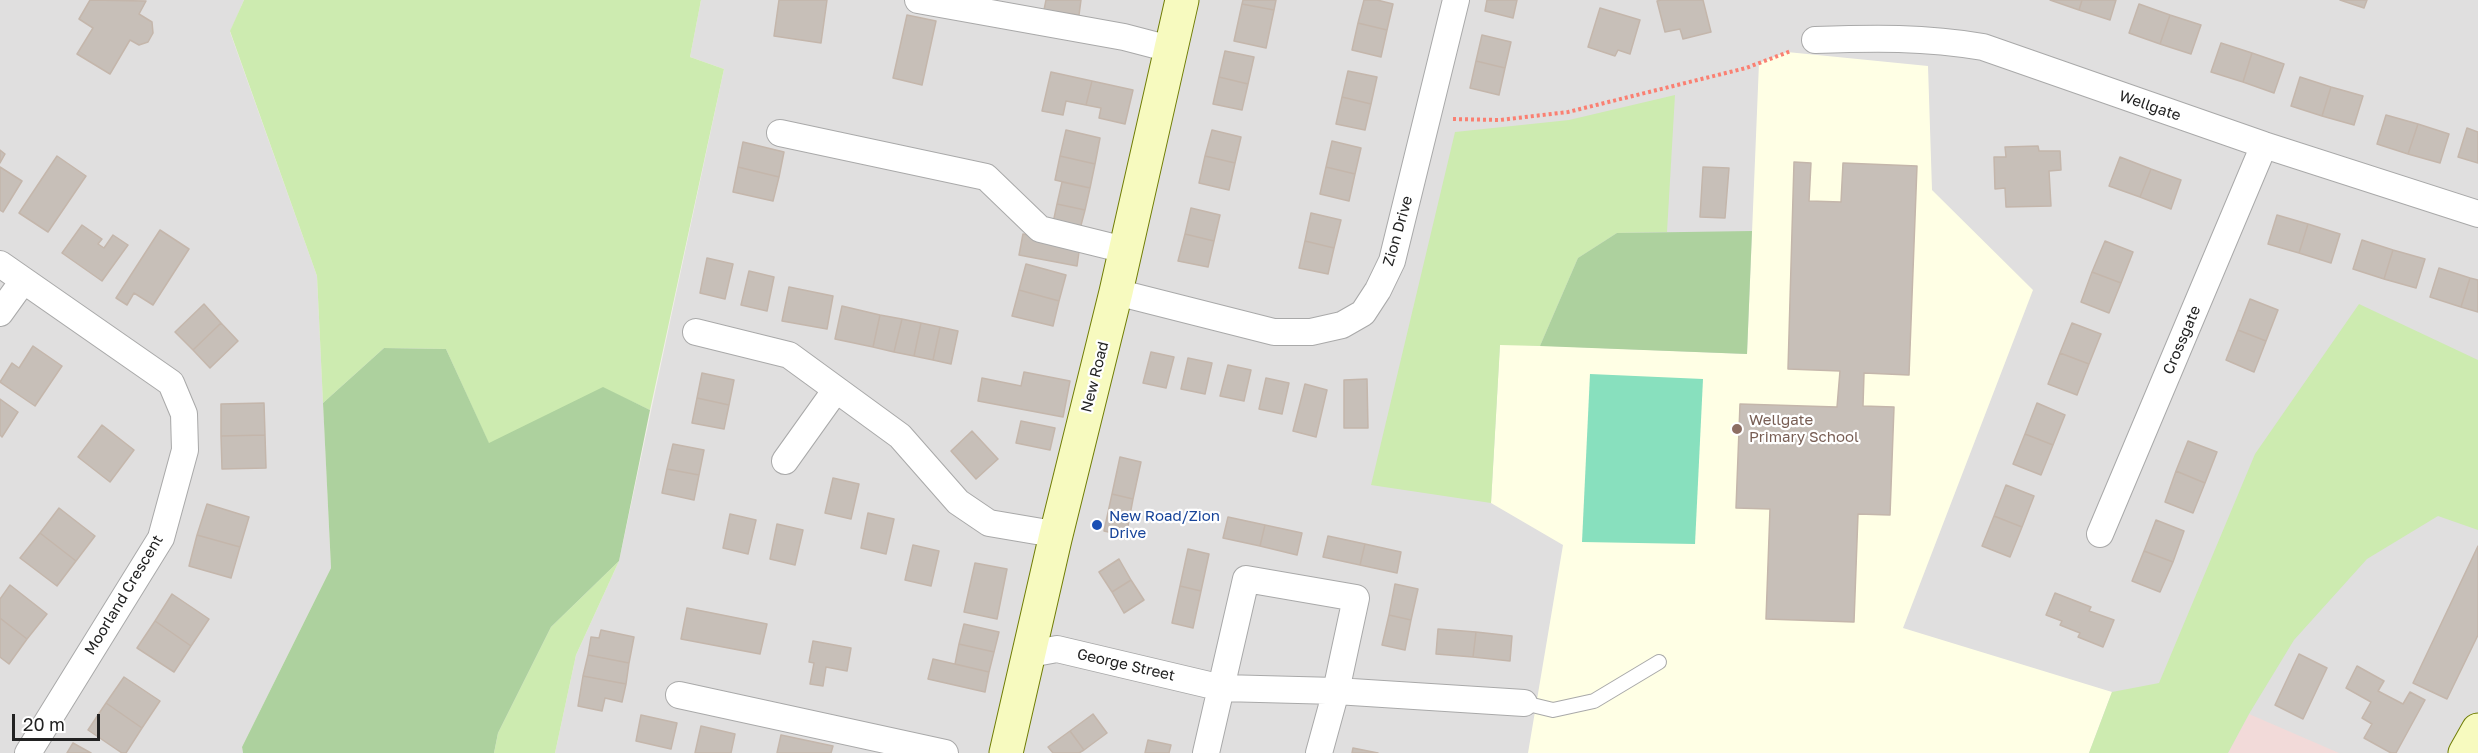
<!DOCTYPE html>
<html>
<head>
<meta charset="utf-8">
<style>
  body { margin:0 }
  #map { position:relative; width:2478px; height:753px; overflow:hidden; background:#f2efe9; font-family:"Golos Text",sans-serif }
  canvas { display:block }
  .scale { position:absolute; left:12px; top:714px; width:88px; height:27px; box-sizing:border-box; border:3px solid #222; border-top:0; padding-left:8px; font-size:18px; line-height:21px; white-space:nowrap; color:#222; -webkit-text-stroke:4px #fff; paint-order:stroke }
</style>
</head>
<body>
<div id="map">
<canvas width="2478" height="753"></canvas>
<div class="scale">20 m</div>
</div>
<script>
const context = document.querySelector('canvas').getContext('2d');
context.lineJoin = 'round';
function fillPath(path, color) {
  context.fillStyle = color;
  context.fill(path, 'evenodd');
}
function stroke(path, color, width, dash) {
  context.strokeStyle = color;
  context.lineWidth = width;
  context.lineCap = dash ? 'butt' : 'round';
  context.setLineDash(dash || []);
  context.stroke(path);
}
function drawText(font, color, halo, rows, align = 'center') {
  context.font = font + ' "Golos Text",sans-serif';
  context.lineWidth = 4.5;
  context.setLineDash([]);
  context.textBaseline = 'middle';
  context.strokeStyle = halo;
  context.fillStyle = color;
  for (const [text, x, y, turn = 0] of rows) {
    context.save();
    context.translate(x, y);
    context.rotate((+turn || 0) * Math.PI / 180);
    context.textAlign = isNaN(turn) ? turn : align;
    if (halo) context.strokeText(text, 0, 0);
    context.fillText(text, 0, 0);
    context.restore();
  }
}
fillPath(new Path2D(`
  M0 0H244L230 32 317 276 331 568 242 747 243 753H0Z
  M701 0H2478V753H555L576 655 619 561 724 69 690 57Z`), '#e0dfdf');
fillPath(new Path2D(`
  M2249 714 2339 753H2228Z`), '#f2dad9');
fillPath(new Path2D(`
  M1787 52 1928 66 1932 190 2033 290 1903 628 2112 692 2089 753H1528L1563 545 1491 503 1500 344 1747 354 1759 63Z`), '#ffffe5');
fillPath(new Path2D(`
  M244 0H701L690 57 724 69 650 410 603 388 489 444 446 349 384 348 323 403 317 276 230 31Z
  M1675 95 1667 232 1617 233 1578 258 1540 346 1500 345 1491 503 1371 485 1455 132 1569 120Z
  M2359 304 2478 360V530L2438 516 2367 559 2294 640 2249 714 2228 753H2089L2112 692 2159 683 2255 454Z
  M619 561 576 655 555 753H494L498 733 551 627Z`), '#cdebb0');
fillPath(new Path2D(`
  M1752 231 1747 354 1540 346 1578 258 1617 233Z
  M384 348 446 349 489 443 603 387 650 410 619 561 551 627 498 733 494 753H243L242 747 331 568 323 403Z`), '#add19e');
fillPath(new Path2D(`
  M1590 374 1703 379 1695 544 1582 542Z`), '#88e0be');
const building = new Path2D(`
  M90 0 146 1 139 14 152 22 153 33 148 42 139 45 130 40 110 74 77 54 93 28 79 19Z
  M779 0H827L821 43 774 36Z
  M1046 0H1081L1079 15 1044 10Z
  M1243 0H1276L1274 10 1242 4Z
  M1364 0H1377L1393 4 1387 30 1358 23Z
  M1487 0H1517L1513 18 1485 11Z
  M1661 0H1703L1711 32 1683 39 1680 29 1665 32 1657 1Z
  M2050 0H2082L2079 10Z
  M2082 0H2116L2110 20 2079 10Z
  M2340 0H2367L2364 8Z
  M1242 4 1274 10 1266 48 1234 41Z
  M2139 4 2170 15 2160 44 2129 33Z
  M1600 8 1640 20 1630 54 1618 50 1615 56 1588 47Z
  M907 15 936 21 922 85 893 78Z
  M2170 15 2201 25 2191 54 2160 44Z
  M1358 23 1387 30 1381 57 1352 50Z
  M1482 35 1511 42 1505 68 1476 61Z
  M2221 43 2252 53 2243 82 2211 72Z
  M1225 51 1254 57 1248 84 1219 77Z
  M2252 53 2284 64 2274 93 2243 82Z
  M1476 61 1505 68 1499 95 1470 88Z
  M1348 71 1377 77 1371 104 1342 97Z
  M1051 72 1092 81 1086 105 1066 101 1063 115 1042 111Z
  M1219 77 1248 84 1242 110 1213 104Z
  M2300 77 2331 87 2322 116 2291 106Z
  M1092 81 1133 90 1125 124 1099 118 1101 108 1086 105Z
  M2331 87 2363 96 2354 125 2322 116Z
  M1342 97 1371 104 1365 130 1336 124Z
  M2386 115 2418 124 2408 154 2377 144Z
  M2418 124 2449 134 2440 163 2408 154Z
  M2467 128 2478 132V163L2458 157Z
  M1066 130 1100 138 1095 164 1060 156Z
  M1212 130 1241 137 1235 163 1205 156Z
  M1332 141 1361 148 1355 174 1326 167Z
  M743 142 784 152 779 177 738 167Z
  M2038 146 2039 151H2060L2061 170 2049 171 2051 206 2006 207 2005 188 1995 189 1994 157H2006L2005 147Z
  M0 150 5 154 0 163Z
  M57 156 86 176 48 232 19 213Z
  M1060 156 1095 164 1090 188 1055 180Z
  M1205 156 1235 163 1229 190 1199 183Z
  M2120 157 2151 169 2140 197 2109 186Z
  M1794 162 1811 163 1809 201 1841 202 1843 163 1917 166 1909 375 1864 373 1863 406 1894 407 1890 515 1858 514 1854 622 1766 619 1770 509 1736 508 1740 404 1837 407 1840 371 1788 369Z
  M0 167 22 181 3 212 0 210Z
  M738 167 779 177 773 201 733 192Z
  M1326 167 1355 174 1349 201 1320 194Z
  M1703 167 1729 168 1725 218 1700 217Z
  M2151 169 2181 180 2171 209 2140 197Z
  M1062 182 1090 188 1085 210 1057 204Z
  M1057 204 1085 210 1080 229 1053 223Z
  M1191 208 1220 215 1214 241 1185 234Z
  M1311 213 1341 220 1334 248 1305 241Z
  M2277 215 2308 224 2299 253 2268 244Z
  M2308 224 2340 234 2331 263 2299 253Z
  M82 225 102 239 98 244 104 248 113 235 128 245 102 281 62 253Z
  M160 230 189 249 153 305 134 293 127 305 116 298Z
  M1023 234 1080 245 1077 266 1019 255Z
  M1185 234 1214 241 1208 267 1178 261Z
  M2362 240 2393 250 2384 279 2353 269Z
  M1305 241 1334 248 1328 274 1299 268Z
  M2105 241 2133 252 2121 283 2092 272Z
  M2393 250 2425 259 2416 288 2384 279Z
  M707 258 733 264 725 299 700 293Z
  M1026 264 1066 275 1059 301 1019 290Z
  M2439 268 2470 278 2461 307 2430 297Z
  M749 271 774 277 767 311 741 305Z
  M2092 272 2121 283 2109 313 2081 302Z
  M2470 278 2478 280V312L2461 307Z
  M789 287 833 296 827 329 782 321Z
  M1019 290 1059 301 1053 326 1012 316Z
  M2250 299 2278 310 2266 341 2238 330Z
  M204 304 221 323 193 350 175 332Z
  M842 306 880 315 873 347 835 339Z
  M880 315 902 319 894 352 873 347Z
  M902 319 921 323 914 356 894 352Z
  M221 323 238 341 210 368 193 350Z
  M921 323 940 327 933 360 914 356Z
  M2072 323 2101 334 2089 364 2060 353Z
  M940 327 958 331 951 364 933 360Z
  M2238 330 2266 341 2254 372 2226 360Z
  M33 346 62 366 35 406 0 382 12 363 19 368Z
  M1151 352 1174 357 1166 388 1143 383Z
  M2060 353 2089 364 2077 395 2048 384Z
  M1188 358 1212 363 1205 394 1181 389Z
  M1228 365 1251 370 1244 401 1220 396Z
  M1024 372 1070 381 1063 417 978 401 982 378 1021 386Z
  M702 373 734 380 729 405 697 398Z
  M1266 378 1289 383 1282 414 1259 409Z
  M1367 379 1368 428H1344V380Z
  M1305 384 1327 390 1316 437 1293 431Z
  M697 398 729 405 724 429 692 423Z
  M0 399 18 412 2 437 0 435Z
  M264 403 265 435 221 436V404Z
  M2037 403 2065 415 2053 445 2025 434Z
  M1021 421 1055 428 1050 450 1016 443Z
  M102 425 134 450 110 482 78 457Z
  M972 431 998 459 976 479 951 451Z
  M2025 434 2053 445 2041 475 2013 464Z
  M265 435 266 468 222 469 221 436Z
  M2188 441 2217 452 2205 483 2176 471Z
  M673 444 704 450 699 475 667 469Z
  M1120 457 1141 462 1133 499 1112 494Z
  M667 469 699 475 694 500 662 493Z
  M2176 471 2205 483 2193 513 2165 502Z
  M833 478 859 484 851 519 825 513Z
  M2006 485 2034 496 2022 527 1994 516Z
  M1112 494 1133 499 1126 536 1104 531Z
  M207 504 249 517 240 547 197 535Z
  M59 508 95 536 76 561 40 533Z
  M868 513 894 519 886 554 861 548Z
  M730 514 756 520 748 554 723 548Z
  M1994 516 2022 527 2010 557 1982 546Z
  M1228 517 1265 525 1260 546 1223 538Z
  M2156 520 2184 531 2173 562 2144 551Z
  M777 524 803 530 795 565 770 559Z
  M1265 525 1302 533 1297 555 1260 546Z
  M40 533 76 561 57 586 20 558Z
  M197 535 240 547 231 578 189 566Z
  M1328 536 1365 544 1360 565 1323 557Z
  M1365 544 1401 552 1397 573 1360 565Z
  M913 545 939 551 931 586 905 580Z
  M2478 546V635L2447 699 2413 683Z
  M1188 549 1209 554 1201 591 1180 586Z
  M2144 551 2173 562 2160 592 2132 581Z
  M1119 559 1131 580 1112 592 1099 572Z
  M975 563 1007 569 997 619 964 612Z
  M1131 580 1144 600 1124 613 1112 592Z
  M1395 584 1418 589 1411 620 1389 615Z
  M10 585 47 614 27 639 0 618V599Z
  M1180 586 1201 591 1193 628 1172 623Z
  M2055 593 2091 607 2089 611 2114 620 2103 647 2078 637 2080 633 2060 625 2062 621 2046 615Z
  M172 594 209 619 191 646 155 621Z
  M687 608 767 624 760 654 681 639Z
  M1389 615 1411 620 1405 650 1382 645Z
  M0 618 27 639 9 664 0 657Z
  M155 621 191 646 174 672 137 648Z
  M964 624 999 632 994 652 959 644Z
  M1438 629 1476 632 1473 657 1436 654Z
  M601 630 634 637 629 663 588 655 591 637 599 638Z
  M1476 632 1512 636 1510 661 1473 657Z
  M813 641 851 648 847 671 826 667 823 686 810 684 814 663 809 662Z
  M959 644 994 652 989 672 955 664Z
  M2299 654 2327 668 2303 719 2275 705Z
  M588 655 629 663 626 684 583 676Z
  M933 659 989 672 985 692 928 679Z
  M2357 666 2384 681 2378 691 2403 704 2410 692 2425 700 2396 753H2391L2364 738 2372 724 2362 718 2371 702 2346 688Z
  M583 676 626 684 622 702 605 698 602 711 578 706Z
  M124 677 160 701 142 728 106 703Z
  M106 703 142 728 126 753H122L88 730Z
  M1093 714 1107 733 1084 750 1070 731Z
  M641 715 677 723 671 749 636 741Z
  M701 726 735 734 731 753H695Z
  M1070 731 1084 750 1079 753H1053L1048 747Z
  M781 735 833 746 831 753H777Z
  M1148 740 1171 745 1169 753H1145Z
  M73 743 91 753H67Z
  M1353 748 1378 753H1352Z`);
fillPath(building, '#c7bfb8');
stroke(building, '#c4b6ab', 1.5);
const lane = new Path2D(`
  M1524 703 1553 710 1594 701 1659 662`);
const street = new Path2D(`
  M918 0 1124 37 1170 49
  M1815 40C1874 38 1924 37 1983 47L2264 145 2478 214
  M780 133 986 177 1040 229 1125 250
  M0 264 171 383 184 414 185 450 161 538 28 753
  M1116 292 1274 332H1311L1342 325 1363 313 1378 290 1392 261 1456 0
  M0 313 23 281
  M696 332 789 355 900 436 958 502 989 523 1042 532 1055 539
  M785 461 835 391
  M2100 534 2264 145
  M1030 654 1057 649 1222 688 1336 691 1524 703
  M679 695 945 753
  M1206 753 1246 579 1356 598 1336 691 1319 753`);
const secondary = new Path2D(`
  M1006 753 1055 539 1116 292 1182 0
  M2465 753 2478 730`);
stroke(lane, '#a9a9a9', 16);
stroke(street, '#a9a9a9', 28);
stroke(secondary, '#707d05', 35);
stroke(new Path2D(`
  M1453 119 1500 120 1568 112 1746 68 1791 51`), '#fa8072', 4, [3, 3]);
stroke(lane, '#fff', 14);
stroke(street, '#fff', 26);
stroke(secondary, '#f7fabf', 33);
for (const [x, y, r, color] of [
  [1737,429,6,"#8d6e63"],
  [1097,525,6,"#1a4fb4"]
]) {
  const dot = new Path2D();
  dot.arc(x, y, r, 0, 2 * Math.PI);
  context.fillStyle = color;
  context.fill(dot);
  stroke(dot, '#fff', 2);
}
drawText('15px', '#222', '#fff', [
  ["Wellgate",2150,106,19],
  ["Zion Drive",1398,231,-74],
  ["Crossgate",2182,340,-67],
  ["New Road",1095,377,-76],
  ["Moorland Crescent",124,595,-59],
  ["George Street",1126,665,13]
]);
drawText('15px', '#785e54', '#fff', [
  ["Wellgate",1749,420],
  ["Primary School",1749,437]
], 'left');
drawText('15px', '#164399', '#fff', [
  ["New Road/Zion",1109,516],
  ["Drive",1109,533]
], 'left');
</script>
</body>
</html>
